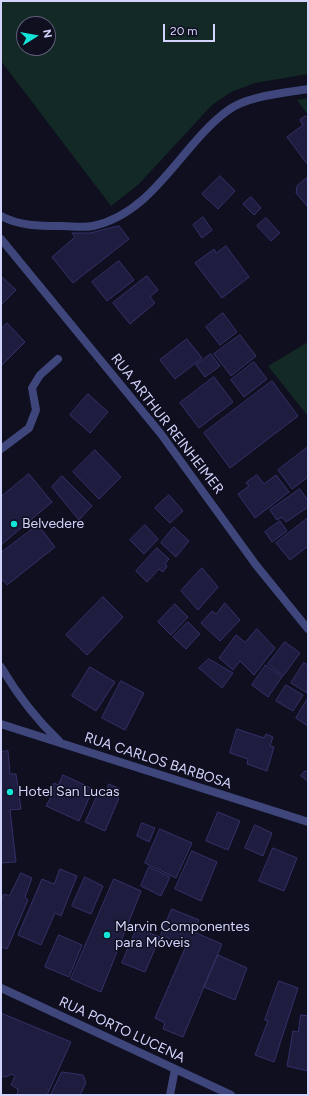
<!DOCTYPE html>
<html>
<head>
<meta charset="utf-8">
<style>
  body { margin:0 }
  #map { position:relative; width:309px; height:1096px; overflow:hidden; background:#0f0f20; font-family:Figtree,sans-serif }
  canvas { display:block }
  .frame { position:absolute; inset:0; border:2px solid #d2d4fb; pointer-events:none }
  .north { position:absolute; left:16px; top:16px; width:40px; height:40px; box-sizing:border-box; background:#0f0f20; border:1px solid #5d5e78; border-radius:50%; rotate:79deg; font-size:11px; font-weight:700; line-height:16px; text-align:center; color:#d2d4fb }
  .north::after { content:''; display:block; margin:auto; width:14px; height:18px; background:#14e4d7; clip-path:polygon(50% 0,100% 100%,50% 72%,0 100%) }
  .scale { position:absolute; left:163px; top:24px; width:52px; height:18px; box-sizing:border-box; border:2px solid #d2d4fb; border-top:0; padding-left:5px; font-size:12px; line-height:14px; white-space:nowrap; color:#d2d4fb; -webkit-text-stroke:3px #0f0f20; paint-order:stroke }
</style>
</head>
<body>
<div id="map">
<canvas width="309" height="1096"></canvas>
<div class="frame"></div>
<div class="north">N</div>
<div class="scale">20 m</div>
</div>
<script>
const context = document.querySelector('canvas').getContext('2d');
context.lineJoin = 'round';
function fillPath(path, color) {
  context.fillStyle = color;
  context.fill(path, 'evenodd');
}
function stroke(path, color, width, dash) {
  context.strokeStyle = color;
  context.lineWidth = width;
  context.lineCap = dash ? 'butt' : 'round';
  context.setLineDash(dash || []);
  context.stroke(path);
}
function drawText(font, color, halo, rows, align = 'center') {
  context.font = font + ' Figtree,sans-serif';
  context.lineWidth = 3;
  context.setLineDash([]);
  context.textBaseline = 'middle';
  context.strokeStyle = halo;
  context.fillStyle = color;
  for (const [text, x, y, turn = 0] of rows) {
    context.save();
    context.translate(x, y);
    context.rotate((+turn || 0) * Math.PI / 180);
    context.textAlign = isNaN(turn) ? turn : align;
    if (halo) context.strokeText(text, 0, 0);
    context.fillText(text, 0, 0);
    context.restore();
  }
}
fillPath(new Path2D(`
  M1 1H308V74L255 83 231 92 212 105 139 184 111 206 1 61ZM24 24H48V48H24Z
  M308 98V115L297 100Z
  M308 342V416L268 366Z`), '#122925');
const building = new Path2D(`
  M306 116 308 119V165L287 137 303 125 300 120Z
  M220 176 235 191 218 209 202 194Z
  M308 177V207L296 193 297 186Z
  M251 197 261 208 254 215 243 204Z
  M203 217 212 230 202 238 193 225Z
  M266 218 280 233 271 241 257 226Z
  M119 226 129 239 73 283 52 257 75 237 72 233H90Z
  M226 246 249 277 222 298 195 263 214 249 216 253Z
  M119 261 134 280 107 301 92 282Z
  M1 276 16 290 1 305Z
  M147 276 158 290 150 297 155 303 130 324 113 303Z
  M223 313 237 332 220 345 206 327Z
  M7 323 25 342 1 366V329Z
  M240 335 256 356 231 376 214 354Z
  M187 339 202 358 175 379 160 360Z
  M211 354 220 366 205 377 196 365Z
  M254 362 267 379 244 397 231 380Z
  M214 377 233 402 199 428 180 403Z
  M272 381 298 416 230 468 204 433Z
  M88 394 108 412 90 433 70 415Z
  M308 447V477L292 489 278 470Z
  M95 450 121 477 99 499 73 472Z
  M29 474 52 502 1 545V497Z
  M257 475 264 484 276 475 289 492 255 518 238 494 249 486 246 483Z
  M62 476 92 506 79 520 52 487Z
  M300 489 308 501V507L286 522 282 517 277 520 270 510Z
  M169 495 183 511 170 523 155 508Z
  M308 518V546L290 560 276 543Z
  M280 521 287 531 272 542 265 532Z
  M38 525 55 547 7 585 3 580 1 581V553Z
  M145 525 158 539 144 554 130 540Z
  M174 527 189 541 176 557 161 543Z
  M157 548 169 559 165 564 167 566 163 572 159 569 147 582 136 571Z
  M202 568 218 587 198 610 181 591Z
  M103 597 123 617 87 655 66 635Z
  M225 603 240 620 220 641 201 623 212 611 216 614Z
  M175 604 188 617 171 635 158 622Z
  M188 622 200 634 186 649 173 637Z
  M257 629 275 648 254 675 240 661 233 670 219 658 236 635 245 642Z
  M285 642 300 653 283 676 268 664Z
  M209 659 233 673 222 688 199 668Z
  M304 663 308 665 307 693 291 683Z
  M266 665 282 677 268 697 252 685Z
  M90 667 115 682 96 711 72 696Z
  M121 681 144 693 125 730 102 718Z
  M286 685 303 695 293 711 276 701Z
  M308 698V726L296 718Z
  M237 729 264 738 266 734 273 737 270 746 274 747 267 771 247 764 248 759 230 753Z
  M8 751 10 774H16L21 809 10 810 16 862 1 863V752Z
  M305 771 308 772V781L301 776Z
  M63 775 93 789 79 821 46 806 51 797 48 795 54 783 58 785Z
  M109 784 120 789 117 797 119 798 105 831 85 822 100 789 106 792Z
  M218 812 240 821 228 850 206 841Z
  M142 823 155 828 149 842 137 836Z
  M255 825 272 833 263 856 245 848Z
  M160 829 192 843 176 878 145 863Z
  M273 848 297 858 284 891 259 881Z
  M192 851 217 862 201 901 175 889Z
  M149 867 170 877 161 896 141 886Z
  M60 869 77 876 61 916 55 913 41 945 18 935 42 879 54 884Z
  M21 873 32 878 25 897 28 900 7 949 1 947V900L4 894 9 896Z
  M85 877 103 886 91 914 72 906Z
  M114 879 141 891 101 992 71 979Z
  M172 909 199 920 194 932 222 944 183 1037 163 1029 165 1023 155 1018 186 946 161 935Z
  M137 928 160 937 145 972 122 963Z
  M59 935 82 945 69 977 45 967Z
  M218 955 247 968 235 1000 204 987Z
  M279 981 298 988 274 1062 255 1055 268 1021 265 1020Z
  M1 1013 71 1042 47 1095H17L18 1089 11 1085 15 1076 12 1074 6 1077 1 1076Z
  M301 1015 308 1016V1071L287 1066 293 1031 298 1032Z
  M62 1072 83 1075 86 1083 80 1095H51Z`);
fillPath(building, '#1e1d3f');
stroke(building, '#333169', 1);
stroke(new Path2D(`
  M1 449 29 428 36 410 32 388 40 375 58 359`), '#3e467b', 8);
stroke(new Path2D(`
  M1 216C19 226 40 226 60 226 71 226 83 228 93 226 154 213 181 145 227 111 246 96 284 93 308 89
  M1 239 161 434 256 565 308 629
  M1 667C18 696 35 718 59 741
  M1 724 308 822
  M1 988 231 1095
  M170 1095 175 1069`), '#3e467b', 8);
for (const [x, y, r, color] of [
  [14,524,4,"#14e4d7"],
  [10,792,4,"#14e4d7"],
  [107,935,4,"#14e4d7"]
]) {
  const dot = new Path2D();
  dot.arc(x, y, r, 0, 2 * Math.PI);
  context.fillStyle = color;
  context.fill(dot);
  stroke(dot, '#0f0f20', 1.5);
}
drawText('14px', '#d2d4fb', '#0f0f20', [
  ["RUA ARTHUR REINHEIMER",167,424,52],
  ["RUA CARLOS BARBOSA",158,761,18],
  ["RUA PORTO LUCENA",122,1030,25]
]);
drawText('14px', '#d2d4fb', '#0f0f20', [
  ["Belvedere",22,524],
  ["Hotel San Lucas",18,792],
  ["Marvin Componentes",115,927],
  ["para Móveis",115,943]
], 'left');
</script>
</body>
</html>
